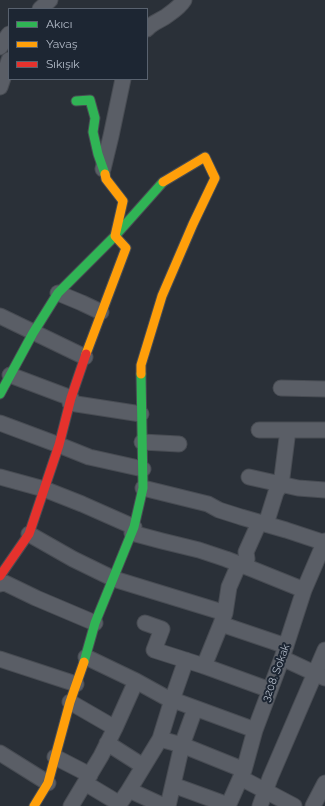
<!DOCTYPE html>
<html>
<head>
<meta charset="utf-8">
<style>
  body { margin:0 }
  #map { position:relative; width:325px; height:806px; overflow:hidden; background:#2a3038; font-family:Raleway,sans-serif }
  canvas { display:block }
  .legend { position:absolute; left:8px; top:8px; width:140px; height:72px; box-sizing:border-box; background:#1d2633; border:1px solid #59626f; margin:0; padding:5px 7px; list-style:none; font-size:12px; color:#b4bcc9 }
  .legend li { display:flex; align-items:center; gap:8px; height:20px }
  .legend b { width:20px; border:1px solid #59626f }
</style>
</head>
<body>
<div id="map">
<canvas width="325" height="806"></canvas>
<ul class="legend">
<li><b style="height:5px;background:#30b455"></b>Akıcı</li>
<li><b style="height:5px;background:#ff9f0a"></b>Yavaş</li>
<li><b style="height:5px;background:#e5322d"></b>Sıkışık</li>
</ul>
</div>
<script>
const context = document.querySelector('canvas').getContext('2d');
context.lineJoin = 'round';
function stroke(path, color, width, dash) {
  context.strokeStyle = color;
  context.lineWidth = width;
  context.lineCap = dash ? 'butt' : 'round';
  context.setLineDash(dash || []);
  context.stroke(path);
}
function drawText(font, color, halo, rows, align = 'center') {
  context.font = font + ' Raleway,sans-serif';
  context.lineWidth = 4;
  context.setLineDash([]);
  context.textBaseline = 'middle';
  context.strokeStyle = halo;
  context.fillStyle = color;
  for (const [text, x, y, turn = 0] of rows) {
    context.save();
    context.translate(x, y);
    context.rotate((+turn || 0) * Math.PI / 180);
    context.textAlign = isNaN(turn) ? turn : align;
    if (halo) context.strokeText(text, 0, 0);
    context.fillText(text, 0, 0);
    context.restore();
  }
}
const street = new Path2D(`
  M40 9 50 0
  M147 29C152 23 159 21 165 17 172 12 180 7 184 0
  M0 47 9 34
  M0 87 9 60
  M103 169 111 136 123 79
  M58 293 82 303 101 312
  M0 316 85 357
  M10 375 71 398
  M281 388 325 389
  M70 403 141 414
  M0 423 59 445 89 457 143 469
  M259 430H325
  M142 442 179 444
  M0 477 44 489 82 504 134 527
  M249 477 298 488 325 490
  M143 488 208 504 219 510 241 517 286 530 325 543
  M266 524 276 492 281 485 288 430
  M132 533 162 541 199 550 226 559 252 569 304 590
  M29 534 73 559 114 579 225 613 221 624 286 646
  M244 565 247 559 246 552 259 523
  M0 584 5 583 36 598 95 623
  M225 613 229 587 239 564
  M145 623 162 629 154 650 204 666 270 690
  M86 657 136 681 165 697 255 730
  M282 658 325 678
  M0 659 76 684
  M204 666 221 624
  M70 702 115 728
  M160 739 182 745 244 770
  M107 743 143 766
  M0 753 48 783
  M55 757 90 775
  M241 778 294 806
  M85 783 120 804
  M173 785 228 805
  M129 790 160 739 172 700 186 660
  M71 806 101 756 115 728 136 681
  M118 806 129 790 164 806
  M168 806 182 745 195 709
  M228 806 244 770 255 730 282 658 304 590 325 541
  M260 806 270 778 325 650
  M313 806 325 783`);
const fast = new Path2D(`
  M76 101 90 100 95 118 93 132 98 154 105 174
  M0 394 33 333 58 293 115 236 163 182
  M84 662 95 623 134 527 143 488 141 374`);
const slow = new Path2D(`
  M86 354 126 248 115 236 123 201 106 179 105 174
  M141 374V365L162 296 193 224 215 178 205 157 163 182
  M34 806 48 783 70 702 84 662`);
const jam = new Path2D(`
  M0 576 29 534 59 445 71 398 86 354`);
stroke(street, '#484c53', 17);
stroke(fast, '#484c53', 11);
stroke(slow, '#484c53', 11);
stroke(jam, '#484c53', 11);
stroke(street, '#5a5e66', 15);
stroke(fast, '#30b455', 9);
stroke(slow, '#ff9f0a', 9);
stroke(jam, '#e5322d', 9);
drawText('11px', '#b4bcc9', '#1d2633', [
  ["3208. Sokak",276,673,-70]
]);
</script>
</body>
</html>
